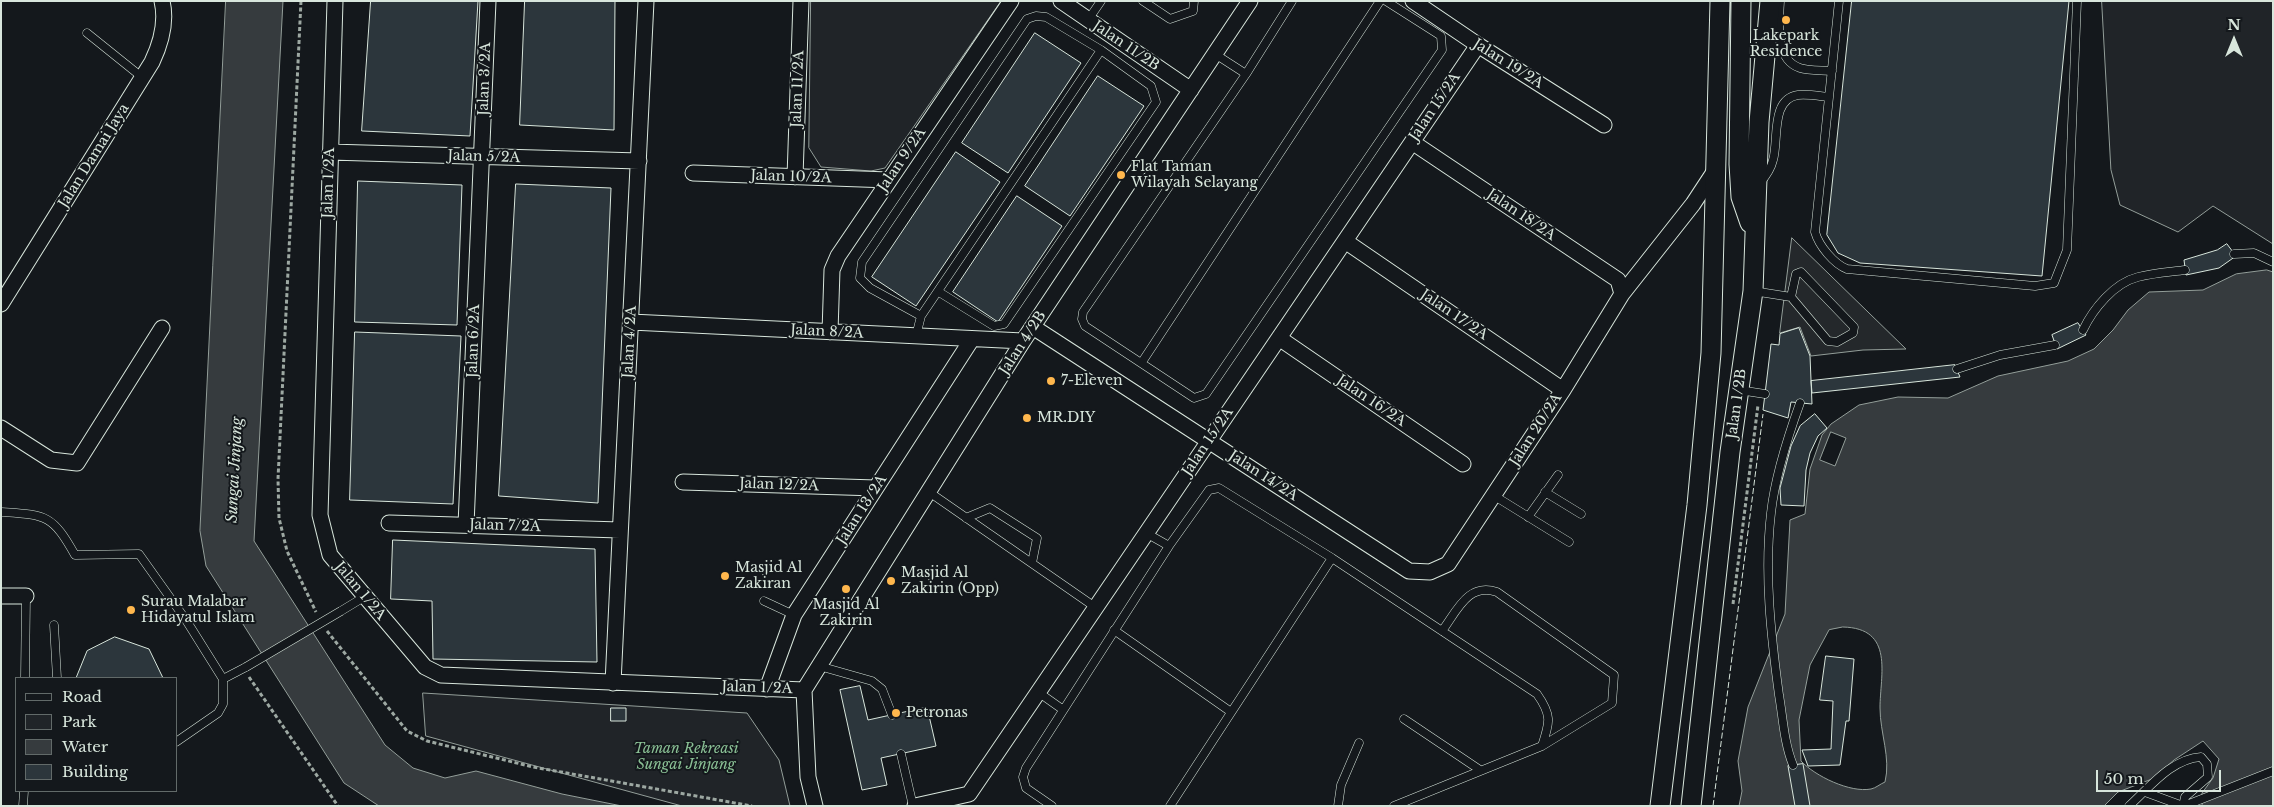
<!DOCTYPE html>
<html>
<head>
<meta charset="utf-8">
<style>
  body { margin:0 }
  #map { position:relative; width:2274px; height:807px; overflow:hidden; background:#14181c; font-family:"Libre Baskerville",serif }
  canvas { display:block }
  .frame { position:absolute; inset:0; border:2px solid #d8e6dc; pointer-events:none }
  .legend { position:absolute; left:15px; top:677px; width:162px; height:115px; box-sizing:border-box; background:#14181c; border:1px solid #626a69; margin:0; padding:6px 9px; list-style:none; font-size:15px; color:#d8e6dc }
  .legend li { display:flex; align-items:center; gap:10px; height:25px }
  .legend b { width:25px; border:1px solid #626a69 }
  .north { position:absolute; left:2209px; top:15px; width:50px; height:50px; -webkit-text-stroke:4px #14181c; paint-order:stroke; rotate:0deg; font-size:14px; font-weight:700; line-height:20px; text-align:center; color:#d8e6dc }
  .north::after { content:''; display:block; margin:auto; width:18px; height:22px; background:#d8e6dc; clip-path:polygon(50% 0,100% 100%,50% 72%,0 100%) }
  .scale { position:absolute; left:2096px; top:770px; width:125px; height:22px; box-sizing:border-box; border:2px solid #d8e6dc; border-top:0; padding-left:6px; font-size:15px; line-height:18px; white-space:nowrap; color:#d8e6dc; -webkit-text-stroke:4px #14181c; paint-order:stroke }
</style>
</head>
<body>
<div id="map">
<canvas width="2274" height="807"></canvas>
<div class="frame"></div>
<ul class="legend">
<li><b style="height:6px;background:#14181c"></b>Road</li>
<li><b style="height:14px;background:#202428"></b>Park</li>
<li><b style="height:14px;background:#363b3e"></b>Water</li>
<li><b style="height:14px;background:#2c363c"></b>Building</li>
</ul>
<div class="north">N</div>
<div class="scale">50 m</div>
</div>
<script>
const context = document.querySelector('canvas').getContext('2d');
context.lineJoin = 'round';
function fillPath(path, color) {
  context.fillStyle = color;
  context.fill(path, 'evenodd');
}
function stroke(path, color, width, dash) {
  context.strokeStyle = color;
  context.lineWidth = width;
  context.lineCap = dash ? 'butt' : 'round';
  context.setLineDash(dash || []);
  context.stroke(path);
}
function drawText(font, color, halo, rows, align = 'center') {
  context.font = font + ' "Libre Baskerville",serif';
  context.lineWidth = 4;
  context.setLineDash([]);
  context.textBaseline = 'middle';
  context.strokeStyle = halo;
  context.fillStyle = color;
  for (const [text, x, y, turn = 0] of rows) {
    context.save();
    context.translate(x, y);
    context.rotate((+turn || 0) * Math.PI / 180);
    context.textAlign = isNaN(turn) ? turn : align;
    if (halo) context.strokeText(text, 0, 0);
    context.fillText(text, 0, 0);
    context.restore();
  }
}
const green = new Path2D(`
  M811 1H1001L885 168 871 171 821 167 809 148Z
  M2102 1H2273V244L2213 206 2178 232 2120 205 2111 170Z
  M423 693 747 713 779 760 790 806H682L426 736Z`);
fillPath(green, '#202428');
stroke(green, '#939e99', 1);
const parking = new Path2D(`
  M1792 238 1906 349 1863 350 1811 356 1800 327 1780 333Z`);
fillPath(parking, '#24282b');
stroke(parking, '#939e99', 1);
const water = new Path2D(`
  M226 1H283L254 541 385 745 413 768 445 778 476 771 562 794 622 806H379L344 783 206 566 200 531Z
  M2267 270 2273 272V806H2202V793L2213 778 2219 759 2203 741 2174 760 2152 779 2118 792 2104 806H1739L1742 791 1738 761 1748 707 1785 614 1790 520 1805 514 1810 469 1822 435 1831 424 1859 405 1898 397 1948 398 1998 376 2068 361 2094 349 2113 330 2128 310 2149 292 2203 290 2236 274ZM1843 627C1895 628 1880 675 1880 708 1880 733 1891 758 1885 782 1880 784 1876 788 1871 789 1850 793 1815 776 1801 761L1799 720 1810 665 1829 630Z`);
fillPath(water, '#363b3e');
stroke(water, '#939e99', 1);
const pier = new Path2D(`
  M1831 432 1846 438 1835 466 1820 460Z`);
fillPath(pier, '#14181c');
stroke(pier, '#939e99', 1);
const building = new Path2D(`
  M371 1H478L470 136 362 131Z
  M525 1H615L614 130 520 125Z
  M1852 1H2069L2042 276 1860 263 1838 253 1827 235Z
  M1035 33 1081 63 1008 173 962 143Z
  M1098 76 1144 106 1070 216 1025 186Z
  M956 152 1000 182 916 306 872 277Z
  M358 181 462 185 457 325 355 322Z
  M516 184 611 188 598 503 499 496Z
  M1017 196 1062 226 998 322 953 292Z
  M2227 244 2236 256 2219 268 2186 275 2184 260 2217 250Z
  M2078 323 2086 335 2057 349 2052 335Z
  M1799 328 1810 356 1812 404 1791 402 1788 418 1763 410 1765 394 1771 344 1779 345 1780 334Z
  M355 332 461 336 453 504 350 500Z
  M1955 365 1960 377 1812 393 1811 381Z
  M1815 414 1827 428 1818 436 1810 453 1806 470 1804 506 1781 505 1780 488 1791 446 1800 426Z
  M393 540 595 549 597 662 433 659 432 601 391 599Z
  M115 637 149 649 163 678H76L87 651Z
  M1826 656 1854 659 1849 721H1846L1840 765 1808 766 1802 750 1831 749 1833 701 1820 700Z
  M860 686 868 720 927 707 936 746 881 758 887 785 862 790 840 690Z
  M611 708H626V721H611Z
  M1803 764 1810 806H1795L1788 766Z`);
fillPath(building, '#2c363c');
stroke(building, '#d8e6dc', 1);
const service = new Path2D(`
  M1143 1 1170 19 1193 11 1194 1
  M1292 1 1246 74 1083 312 1082 319 1085 326 1194 398 1206 394 1442 50 1441 36 1386 1
  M1780 1C1779 23 1774 59 1800 68 1809 71 1822 70 1832 71
  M1839 1 1815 232C1819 246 1834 264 1847 269L2035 286 2054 283 2067 250 2077 1
  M1088 20 1101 1
  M87 33 143 78
  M1215 54 1246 74
  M1760 183C1766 176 1771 169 1773 160 1779 141 1770 99 1798 95 1808 94 1819 96 1829 97
  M2234 254 2254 253 2273 262
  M1753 291 1791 297 1828 341 1837 342 1853 333 1854 327 1801 272 1796 274 1791 297
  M921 316 870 288 860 278 862 262 1027 19 1036 16 1046 17 1101 50 1151 86 1156 102 1004 324 994 326 939 292
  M2083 330C2093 309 2114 283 2138 277 2153 273 2170 272 2185 270
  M916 336 921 316 1101 50
  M1142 362 1380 1
  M1957 369 2000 355 2055 345
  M1739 390 1765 394
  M929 492 1095 607
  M1545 492 1581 514
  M1493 495 1569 542
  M1 512C46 515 52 514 75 555L139 554 186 620 223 679V704L218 713 176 742
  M1528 517 1558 475
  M966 518 990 508 1037 538 1032 563
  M1146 533 1169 546
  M764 601 794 615
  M341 611 364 597
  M54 625 57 678
  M1114 630 1231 712
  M819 666 872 681 882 689 892 715
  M25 678 26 596
  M223 679 246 667
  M1038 692 1062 709
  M1404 719 1480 770
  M901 754 913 806
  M1793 765C1784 743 1783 718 1779 695 1771 636 1764 573 1771 513 1775 476 1787 439 1800 403
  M2145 792 2183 806
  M23 806 24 791
  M1052 806 1026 788 1023 777 1026 768 1169 546 1209 490 1219 488 1332 558 1537 694C1552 715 1550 722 1542 746
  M1170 806 1332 558
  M1338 806 1341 785 1359 743
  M1394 806 1542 746 1612 703 1614 675 1497 592C1468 582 1457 611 1442 631
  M2129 806C2150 787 2171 759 2201 757L2207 764 2208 777 2185 797 2183 806
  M2184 806 2273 771`);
const minor = new Path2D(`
  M335 1 320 515 330 555 425 667 441 675 804 690
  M1061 1 1191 90
  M1413 1 1478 45 1604 125
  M1412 142 1618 280 1622 294
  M330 152 639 161
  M693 173 889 180
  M795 177 801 1
  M1345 241 1563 390
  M1 304 152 62C161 43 167 22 162 1
  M631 322 1023 341
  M1033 327 1409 571 1430 572 1448 564 1563 390 1622 294 1693 204 1716 169
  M830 332 832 270 838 256 1011 1
  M1279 338 1463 464
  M1 428 51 460 77 463 162 328
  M683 482 876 488
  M389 523 620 530
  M466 525 488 1
  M1 596H26
  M613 683 646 1
  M767 689 794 615 972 339
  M804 690 1023 341 1250 1
  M804 690 808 777 815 806
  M915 806 969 794 1478 45`);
const tertiary = new Path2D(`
  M1741 1 1739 164 1741 197 1750 223
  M1660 806 1697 505 1711 353 1720 1
  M1691 806 1730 452 1753 291 1759 122 1770 1`);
stroke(service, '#d8e6dc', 9);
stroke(minor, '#d8e6dc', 17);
stroke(tertiary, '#d8e6dc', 21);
stroke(new Path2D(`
  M301 1 278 479 279 518 287 551 316 612
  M1733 604 1758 405
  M327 631 407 731 427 741 533 767 752 806
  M249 677 338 806`), '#9da8a2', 3, [4, 2.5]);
stroke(service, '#14181c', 8);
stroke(minor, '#14181c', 15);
stroke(tertiary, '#14181c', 19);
const serviceBridge = new Path2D(`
  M246 667 341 611`);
stroke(serviceBridge, '#d8e6dc', 9, []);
stroke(serviceBridge, '#14181c', 8);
stroke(new Path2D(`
  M1713 806 1763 414`), '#d8e6dc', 1, [6, 2.5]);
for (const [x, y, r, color] of [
  [1786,20,5,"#ffb74d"],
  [1121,175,5,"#ffb74d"],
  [1051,381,5,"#ffb74d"],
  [1027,418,5,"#ffb74d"],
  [725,576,5,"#ffb74d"],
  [891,581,5,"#ffb74d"],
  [846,589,5,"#ffb74d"],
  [131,610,5,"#ffb74d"],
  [896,713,5,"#ffb74d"]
]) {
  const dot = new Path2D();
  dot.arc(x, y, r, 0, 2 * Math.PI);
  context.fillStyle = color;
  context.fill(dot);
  stroke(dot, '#14181c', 2);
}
drawText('14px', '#d8e6dc', '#14181c', [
  ["Lakepark",1786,36,"center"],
  ["Residence",1786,52,"center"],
  ["Flat Taman",1131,167],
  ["Wilayah Selayang",1131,183],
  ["7-Eleven",1061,381],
  ["MR.DIY",1037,418],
  ["Masjid Al",735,568],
  ["Zakiran",735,584],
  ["Masjid Al",901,573],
  ["Zakirin (Opp)",901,589],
  ["Surau Malabar",141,602],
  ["Hidayatul Islam",141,618],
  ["Masjid Al",846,605,"center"],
  ["Zakirin",846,621,"center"],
  ["Petronas",906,713]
], 'left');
drawText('14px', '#d8e6dc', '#14181c', [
  ["Jalan 11/2B",1126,46,34],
  ["Jalan 19/2A",1508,64,32],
  ["Jalan 3/2A",485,79,-88],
  ["Jalan 11/2A",798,89,-88],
  ["Jalan 15/2A",1435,107,-56],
  ["Jalan Damai Jaya",94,156,-58],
  ["Jalan 5/2A",484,157,2],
  ["Jalan 9/2A",902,160,-56],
  ["Jalan 10/2A",791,177,2],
  ["Jalan 1/2A",329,183,-88],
  ["Jalan 18/2A",1521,215,34],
  ["Jalan 17/2A",1454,315,34],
  ["Jalan 8/2A",827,332,3],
  ["Jalan 6/2A",474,341,-88],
  ["Jalan 4/2A",630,342,-87],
  ["Jalan 4/2B",1023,343,-57],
  ["Jalan 16/2A",1371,401,34],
  ["Jalan 1/2B",1737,404,-82],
  ["Jalan 20/2A",1536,430,-57],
  ["Jalan 15/2A",1208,442,-56],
  ["Jalan 14/2A",1263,476,33],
  ["Jalan 12/2A",779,485,2],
  ["Jalan 13/2A",862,510,-57],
  ["Jalan 7/2A",505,526,2],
  ["Jalan 1/2A",360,591,50],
  ["Jalan 1/2A",757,688,2]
]);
drawText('italic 14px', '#8ac095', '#14181c', [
  ["Taman Rekreasi",686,749],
  ["Sungai Jinjang",686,765]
]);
drawText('italic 15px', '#d8e6dc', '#14181c', [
  ["Sungai Jinjang",235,470,-87]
]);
</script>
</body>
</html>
